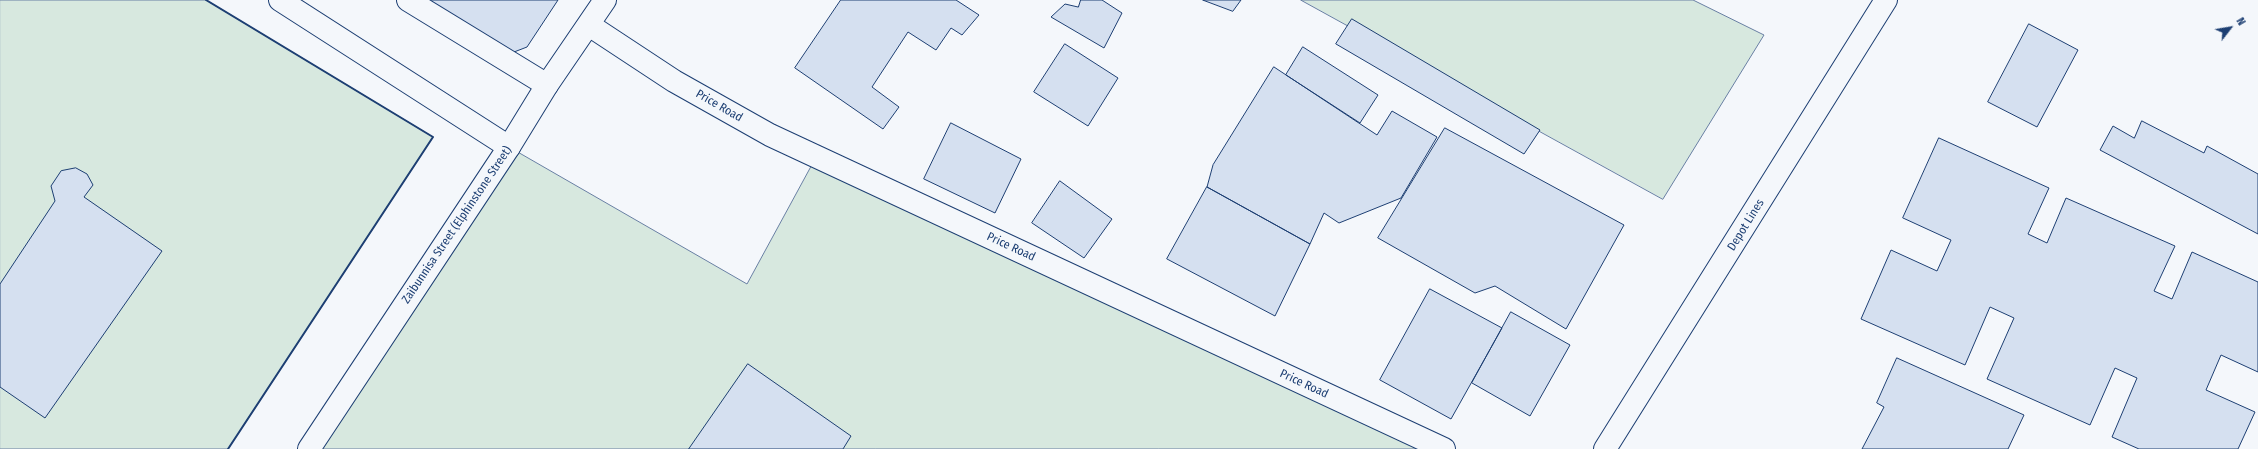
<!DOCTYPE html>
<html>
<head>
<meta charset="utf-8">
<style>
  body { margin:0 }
  #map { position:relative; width:2258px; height:449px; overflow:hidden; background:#f4f7fb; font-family:"Fira Sans Condensed",sans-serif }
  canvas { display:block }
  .north { position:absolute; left:2210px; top:8px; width:40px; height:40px; -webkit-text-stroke:3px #f4f7fb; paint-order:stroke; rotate:59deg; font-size:11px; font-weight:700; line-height:16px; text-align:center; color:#1d3f73 }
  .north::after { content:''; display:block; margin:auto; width:14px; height:18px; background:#1d3f73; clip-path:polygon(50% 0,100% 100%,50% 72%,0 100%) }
</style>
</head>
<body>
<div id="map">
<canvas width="2258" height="449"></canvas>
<div class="north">N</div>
</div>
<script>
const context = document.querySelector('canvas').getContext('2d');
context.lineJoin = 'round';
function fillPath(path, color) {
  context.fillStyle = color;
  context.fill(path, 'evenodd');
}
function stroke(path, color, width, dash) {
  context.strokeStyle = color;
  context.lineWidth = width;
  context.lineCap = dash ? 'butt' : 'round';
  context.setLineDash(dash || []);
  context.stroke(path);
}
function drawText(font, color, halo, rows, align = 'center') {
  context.font = font + ' "Fira Sans Condensed",sans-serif';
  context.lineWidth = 3;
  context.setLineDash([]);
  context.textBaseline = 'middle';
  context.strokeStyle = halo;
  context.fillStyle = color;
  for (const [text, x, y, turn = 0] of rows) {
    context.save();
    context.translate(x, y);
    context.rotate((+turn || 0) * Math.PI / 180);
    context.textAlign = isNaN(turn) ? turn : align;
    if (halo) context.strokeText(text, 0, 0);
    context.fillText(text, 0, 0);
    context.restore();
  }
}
const green = new Path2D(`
  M0 0H206L433 137 228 449H0Z
  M1301 0H1693L1764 35 1663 199Z
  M509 147 747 284 815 159 1442 449H309Z`);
fillPath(green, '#d7e8df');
stroke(green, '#687fa3', 1);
const building = new Path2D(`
  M428 0H558L527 47 514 52Z
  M841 0H956L979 15 962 35 951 28 936 50 908 32 872 87 899 107 883 129 795 68Z
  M1081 0H1102L1122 13 1104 48 1051 17 1065 4 1078 7Z
  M1203 0H1241L1233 11Z
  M1352 19 1540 130 1524 154 1336 44Z
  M2029 24 2078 50 2037 127 1988 102Z
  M1065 44 1118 78 1088 126 1034 92Z
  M1303 47 1378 95 1360 123 1286 75Z
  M1274 67 1377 135 1392 111 1437 137 1401 198 1339 223 1324 213 1310 244 1207 187 1213 165Z
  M2142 121 2204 153 2207 146 2258 174V234L2100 150 2113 126 2134 138Z
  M951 123 1021 159 995 213 924 179Z
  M1445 128 1624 225 1566 329 1495 286 1475 293 1378 238Z
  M1939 138 2049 188 2028 234 2047 243 2066 198 2175 246 2154 291 2172 299 2192 252 2258 282V372L2221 355 2206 390 2255 412 2238 449H2139L2112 437 2137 378 2115 368 2090 425 1987 379 2014 318 1990 307 1965 365 1861 319 1891 250 1937 271 1951 240 1903 218Z
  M76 168 87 174 93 185 84 197 162 251 45 418 0 387V284L55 201 51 186 61 171Z
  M1060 181 1112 219 1084 258 1032 223Z
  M1207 187 1310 244 1275 316 1167 259Z
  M1430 289 1502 328 1451 419 1380 380Z
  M1511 312 1570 345 1530 416 1472 383Z
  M1897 358 2024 415 2008 449H1862L1884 407 1877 403Z
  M748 364 851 436 843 449H689Z`);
fillPath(building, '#d5e0f0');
stroke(building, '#1d3f73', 1);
const minor = new Path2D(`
  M280 0 509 147
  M408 0 547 85
  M589 25 674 81 770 135 1444 449
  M1605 449 1886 0`);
const major = new Path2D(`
  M309 449 509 147 547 85 605 0`);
stroke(minor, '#1d3f73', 24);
stroke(major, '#1d3f73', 24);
stroke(minor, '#f4f7fb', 22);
stroke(major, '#f4f7fb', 22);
stroke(new Path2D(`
  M206 0 433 137 228 449`), '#1d3f73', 2);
drawText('12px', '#1d3f73', '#f4f7fb', [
  ["Price Road",719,106,30],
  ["Zaibunnisa Street (Elphinstone Street)",457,225,-56],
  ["Depot Lines",1746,225,-58],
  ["Price Road",1011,247,25],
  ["Price Road",1304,384,25]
]);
</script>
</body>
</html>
